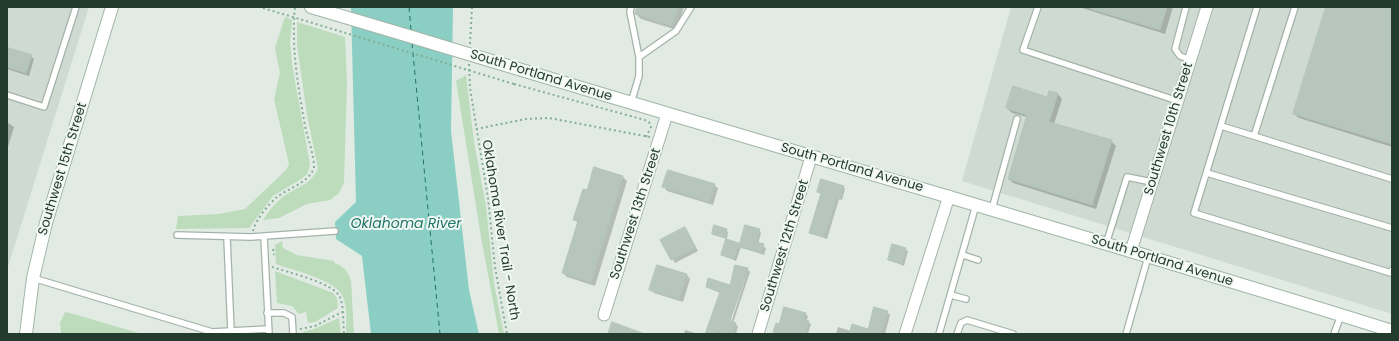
<!DOCTYPE html>
<html>
<head>
<meta charset="utf-8">
<style>
  body { margin:0 }
  #map { position:relative; width:1399px; height:341px; overflow:hidden; background:#e1ebe4; font-family:Poppins,sans-serif }
  canvas { display:block }
  .frame { position:absolute; inset:0; border:8px solid #223b2d; pointer-events:none }
</style>
</head>
<body>
<div id="map">
<canvas width="1399" height="341"></canvas>
<div class="frame"></div>
</div>
<script>
const context = document.querySelector('canvas').getContext('2d');
context.lineJoin = 'round';
function fillPath(path, color) {
  context.fillStyle = color;
  context.fill(path, 'evenodd');
}
function stroke(path, color, width, dash) {
  context.strokeStyle = color;
  context.lineWidth = width;
  context.lineCap = dash ? 'butt' : 'round';
  context.setLineDash(dash || []);
  context.stroke(path);
}
function drawText(font, color, halo, rows, align = 'center') {
  context.font = font + ' Poppins,sans-serif';
  context.lineWidth = 4;
  context.setLineDash([]);
  context.textBaseline = 'middle';
  context.strokeStyle = halo;
  context.fillStyle = color;
  for (const [text, x, y, turn = 0] of rows) {
    context.save();
    context.translate(x, y);
    context.rotate((+turn || 0) * Math.PI / 180);
    context.textAlign = isNaN(turn) ? turn : align;
    if (halo) context.strokeText(text, 0, 0);
    context.fillText(text, 0, 0);
    context.restore();
  }
}
fillPath(new Path2D(`
  M7 7H89L7 270Z
  M1011 7H1392V314L962 181Z`), '#cfdbd2');
fillPath(new Path2D(`
  M285 17 292 20 290 42 292 64 310 165 307 174 301 179 273 196 249 228 176 229 178 216 219 214 245 209 286 170 289 164 274 99 280 73 275 48Z
  M297 22 345 37 347 82 344 183 339 193 330 200 307 204 279 218 263 220C269 211 275 203 284 196 297 187 312 184 318 168L307 115 297 45Z
  M466 75 474 142 486 206 494 283 504 334H499L481 237 456 81Z
  M282 241 283 248 297 255 334 261V263C344 266 348 271 351 281L354 334H346C346 322 348 308 343 297 337 280 292 270 276 264L275 245Z
  M275 271 333 293 337 298 338 308 315 322 308 323 306 312 299 314 292 306 277 303Z
  M65 312 70 313 142 334H61L60 323Z
  M339 318 341 334H303V332L314 329Z`), '#bcdcbb');
fillPath(new Path2D(`
  M351 7H453L451 131 469 290 479 334H371L362 256 336 239 335 222 356 202Z`), '#8bcec4');
fillPath(new Path2D(`
  M638 7H684L677 30 641 19 636 14Z
  M1079 7H1173L1165 34Z
  M1327 7H1392V147L1299 118 1294 114Z
  M7 49 31 56 34 59 29 76 7 69Z
  M1058 94 1062 99 1054 124 1111 141 1116 146 1096 209 1013 183 1009 179 1027 117 1012 113 1007 108Z
  M7 122 14 127 7 150Z
  M623 177 627 181 595 286 567 277 563 273 578 223 574 219Z
  M714 185 718 188 713 205 667 191 664 187Z
  M843 187 845 189 842 200 839 199 827 239 812 234 810 232 822 194 818 191Z
  M685 228 698 251 675 263 661 240Z
  M726 230 728 232 727 239 713 234Z
  M759 230 761 233 758 244 766 248 764 255 741 247 736 261 722 255 739 243 740 245Z
  M893 245 908 251 904 266 889 260Z
  M736 266 748 270 728 325 730 326 748 270 750 272 733 323 738 326 736 334 718 333 706 334 720 293 707 287 709 279 731 286Z
  M687 275 690 279 683 302 654 293 651 289Z
  M887 312 890 315 885 334H836L838 327 851 331 869 330Z
  M806 314 808 317 806 321 811 324 808 334H776L774 332 777 324 779 325Z
  M685 330 699 334H684Z`), '#0003');
stroke(new Path2D(`
  M409 7 411 30
  M412 43 440 334`), '#1f7568', 1, [5, 4]);
const building = new Path2D(`
  M637 7H678L672 26 635 14Z
  M1091 7H1167L1160 30 1091 9Z
  M1326 7H1392V144L1293 114Z
  M9 48 32 55 26 73 7 67V49Z
  M1013 86 1047 97 1049 91 1058 93 1049 122 1112 140 1092 205 1008 179 1027 115 1006 108Z
  M594 167 623 176 591 282 562 273 578 221 573 220 583 189 587 190Z
  M668 170 715 184 709 202 662 187Z
  M821 179 844 186 840 199 837 198 824 237 809 233 821 193 817 192Z
  M714 225 727 229 725 238 712 234Z
  M745 225 760 229 756 242 764 244 762 253 739 247Z
  M685 227 696 248 671 260 660 240Z
  M726 239 739 243 734 259 721 255Z
  M892 244 906 248 902 264 888 260Z
  M657 265 687 274 679 299 649 290Z
  M735 265 748 268 730 321 736 323 732 334 716 331 715 334H705L720 292 706 287 708 278 730 285Z
  M784 307 806 313 804 319 809 321 805 334 773 332 776 323 779 324Z
  M874 307 888 311 881 334H849L852 324 868 329Z
  M612 322 642 333V334H608Z`);
fillPath(building, '#b7c6bc');
stroke(building, '#b4c4b8', 1);
const lane = new Path2D(`
  M631 7 630 12 639 57V76L631 103
  M1038 7 1023 50 1178 101
  M1186 7 1175 49 1180 56 1191 60
  M1257 7 1194 213 1391 273 1392 270
  M1295 7 1254 136 1392 179
  M639 57 676 31 691 7
  M7 95 44 107 76 7
  M1221 126 1254 136
  M1207 173 1392 228
  M992 209 1017 119
  M177 235 251 237 335 231
  M264 237 269 334
  M227 238 231 331
  M1106 244 1127 177 1152 182
  M963 255 978 260
  M33 278 212 332 268 329
  M951 295 966 299
  M267 313H284L292 317 293 334
  M939 334 976 205
  M957 334 961 323 967 320 1013 334
  M1126 334 1148 257
  M1334 334 1341 315`);
const street = new Path2D(`
  M1131 251 1207 7
  M604 315 667 114
  M758 334 811 157
  M905 334 949 196`);
const secondary = new Path2D(`
  M311 7 392 31
  M515 68C807 156 1101 240 1392 331
  M26 334 33 278 46 223 112 7`);
stroke(lane, '#a4b3a9', 8);
stroke(street, '#a4b3a9', 13);
stroke(secondary, '#a0b6a8', 14);
stroke(new Path2D(`
  M470 44 472 7
  M469 64 470 88 488 198 495 267 507 334
  M514 84 645 120 649 122 651 127 646 137
  M476 129 526 119 549 118 650 137
  M253 231C256 219 268 205 277 197 289 188 308 183 314 168 314 154 308 140 305 126 298 86 291 47 295 7
  M273 249 274 255
  M272 267C287 272 334 283 340 297 344 307 343 322 344 334
  M300 329 315 326 342 312`), '#83ae93', 2, [2, 3]);
stroke(lane, '#fff', 5.5);
stroke(street, '#fff', 11);
stroke(secondary, '#fff', 12);
const secondaryBridge = new Path2D(`
  M392 31 515 68`);
stroke(secondaryBridge, '#a0b6a8', 14, []);
stroke(new Path2D(`
  M263 8 514 84`), '#83ae93', 2, [2, 3]);
stroke(secondaryBridge, '#fff', 12);
drawText('13px', '#223b2d', '#f1f8f3', [
  ["South Portland Avenue",541,76,17],
  ["Southwest 10th Street",1169,129,-73],
  ["South Portland Avenue",852,168,16],
  ["Southwest 15th Street",63,169,-73],
  ["Southwest 13th Street",636,214,-72],
  ["Oklahoma River Trail - North",500,230,81],
  ["Southwest 12th Street",785,246,-73],
  ["South Portland Avenue",1162,261,17]
]);
drawText('italic 14px', '#1f7568', '#f1f8f3', [
  ["Oklahoma River",406,224]
]);
</script>
</body>
</html>
